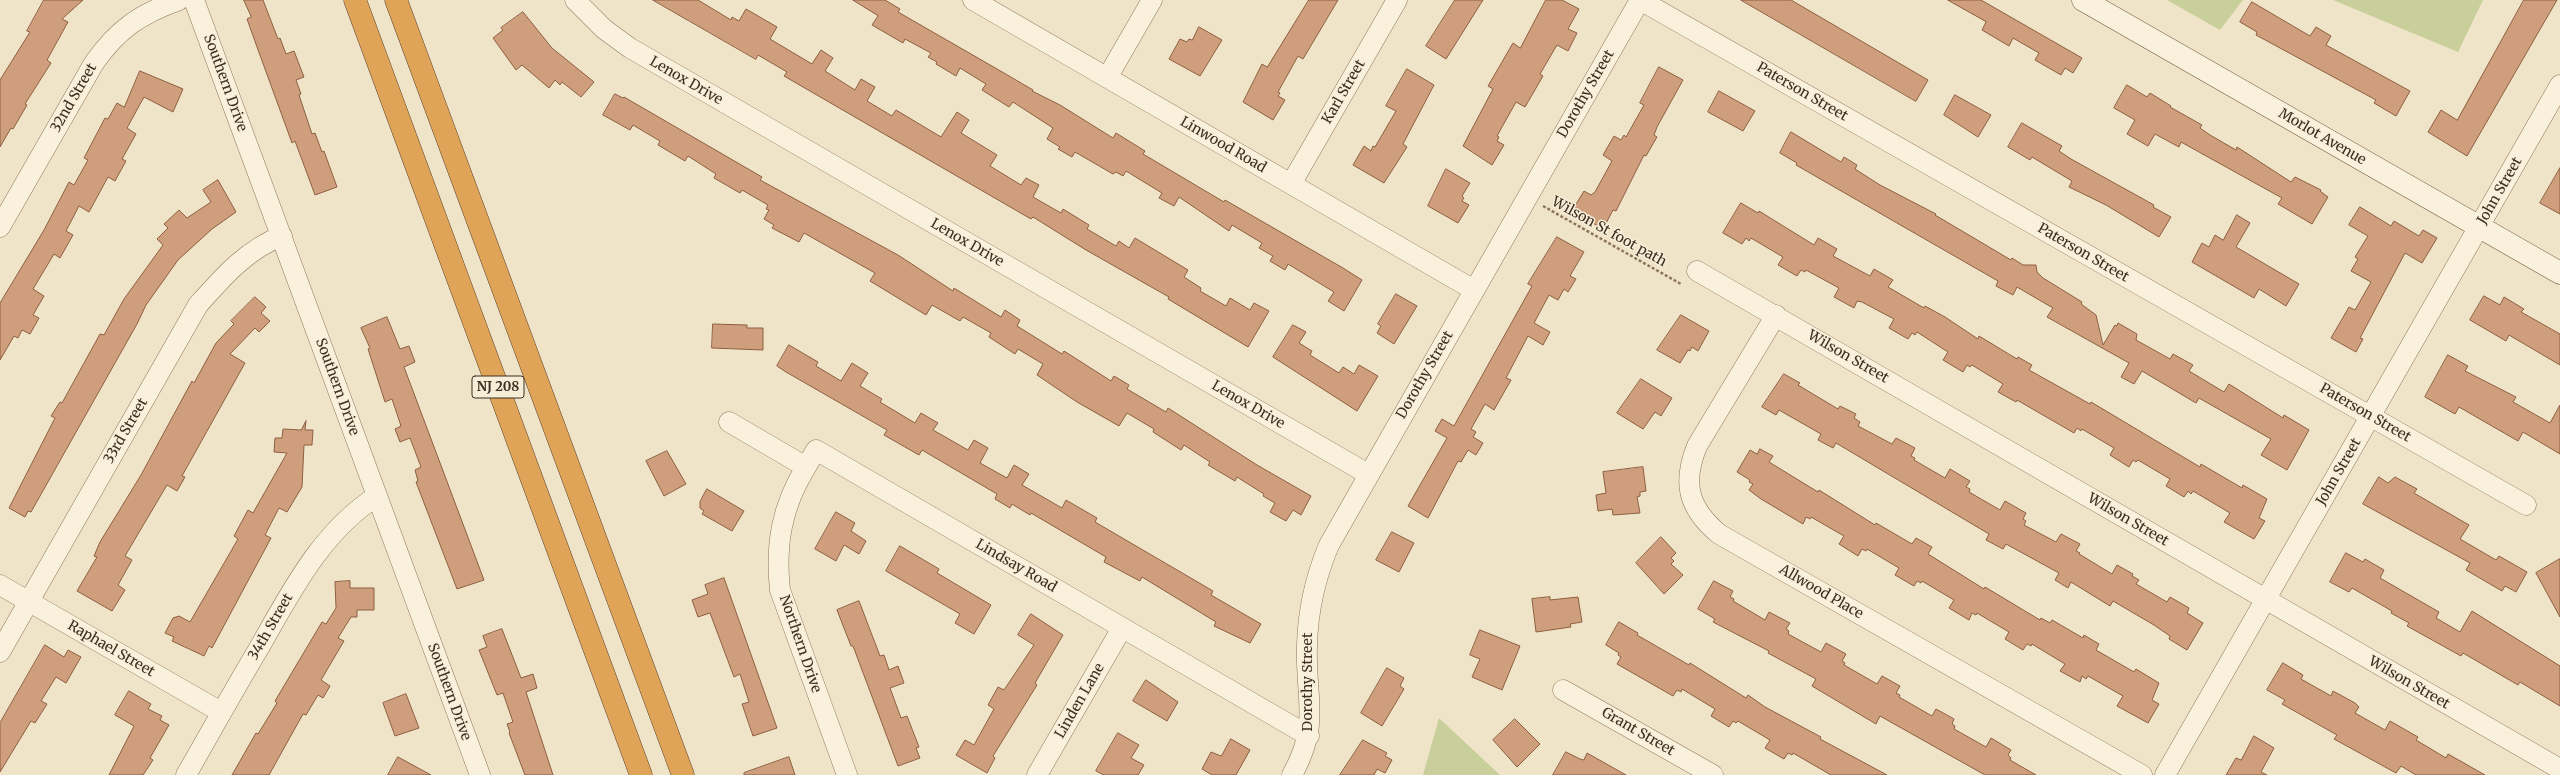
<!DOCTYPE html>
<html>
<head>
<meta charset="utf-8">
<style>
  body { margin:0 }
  canvas { display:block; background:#f0e4c8 }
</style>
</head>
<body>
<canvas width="2560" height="775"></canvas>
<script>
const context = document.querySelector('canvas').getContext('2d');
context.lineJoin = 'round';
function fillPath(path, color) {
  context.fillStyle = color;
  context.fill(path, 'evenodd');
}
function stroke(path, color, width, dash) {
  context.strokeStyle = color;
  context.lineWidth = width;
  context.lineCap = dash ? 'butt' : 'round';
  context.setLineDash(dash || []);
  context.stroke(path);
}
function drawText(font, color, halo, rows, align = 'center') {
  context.font = font + ' Merriweather,serif';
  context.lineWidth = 3;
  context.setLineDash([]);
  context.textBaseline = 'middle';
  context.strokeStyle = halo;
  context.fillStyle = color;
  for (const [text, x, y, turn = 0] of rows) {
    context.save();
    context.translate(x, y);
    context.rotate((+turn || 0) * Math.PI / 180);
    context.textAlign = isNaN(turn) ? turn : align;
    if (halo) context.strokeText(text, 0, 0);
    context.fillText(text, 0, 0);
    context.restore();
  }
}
fillPath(new Path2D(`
  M2167 0H2243L2220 30Z
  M2333 0H2483L2458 52Z
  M1439 718 1500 775H1423Z`), '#c9cf9b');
const building = new Path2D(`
  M44 0H83L62 19 68 22 47 60 51 63 25 104 27 105 13 129 11 128 0 147V80L30 32 27 31Z
  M244 0H263L278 39 280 38 286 54 294 51 304 77 296 80 301 94 299 95 312 134 315 133 322 152 324 151 337 187 315 195 295 141 292 143 257 47 247 19 251 17Z
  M653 0H698L731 20 732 17 739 21 746 9 777 27 770 39 812 64 821 50 833 58 825 71 855 90 861 79 875 87 867 101 892 116 896 110 941 137 957 112 969 120 961 133 997 155 990 166 1021 185 1026 178 1039 185 1033 197 1061 213 1063 209 1089 225 1087 229 1116 246 1119 241 1129 248 1135 238 1188 270 1184 277 1201 288 1200 291 1226 306 1230 298 1250 310 1254 303 1269 311 1248 347 1168 299 1169 297 1086 250 1033 217 1031 219 784 76 787 72 758 55 756 59Z
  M853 0H885L900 9 898 12 1004 73 1033 90 1032 91 1060 105 1113 138 1116 133 1145 151 1143 154 1224 202 1225 200 1343 268 1362 280 1344 311 1328 301 1334 292 1288 264 1285 270 1270 261 1273 256 1259 248 1262 243 1232 225 1229 231 1179 197 1174 206 1159 198 1162 193 1126 171 1123 176 1116 172 1113 174 1075 152 1072 157 1058 149 1060 147 1047 139 1053 128 1013 102 1009 107 982 90 986 84 960 68 956 76 936 64 937 62 928 57 931 53 905 39 903 43 872 25 878 16Z
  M1309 0H1338L1303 59 1298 56 1278 92 1280 93 1278 96 1285 100 1273 120 1243 102 1262 64 1267 67Z
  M1455 0H1483L1446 59 1426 46Z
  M1546 0H1562L1579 9 1568 29 1577 33 1568 51 1557 45 1540 74 1543 76 1525 107 1516 102 1497 136 1499 137 1497 141 1504 145 1492 165 1463 146 1493 89 1488 86 1513 43 1520 48Z
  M1741 0H1791L1928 80 1916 101Z
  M1948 0H1981L2082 58 2073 73 2065 68 2061 75 2035 60 2039 53 2013 38 2009 46 1982 30 1986 22Z
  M2524 0H2557L2467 156 2428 132 2441 110 2457 120Z
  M2252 2 2310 36 2316 27 2331 36 2326 45 2410 91 2396 116 2374 103 2376 100 2256 35 2257 32 2240 22Z
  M523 12 552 48 594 82 581 97 562 82 560 85 555 80 549 88 522 65 516 70 493 38 503 30 501 28Z
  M1199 27 1222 40 1200 76 1169 59 1180 39 1187 42 1189 39 1192 40Z
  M1659 67 1683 80 1657 127 1654 135 1657 137 1646 156 1644 155 1616 211 1613 210 1603 229 1572 211 1584 191 1591 195 1595 192 1612 161 1603 155 1614 136 1621 140 1624 135 1626 137 1644 105 1640 103Z
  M1407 69 1434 85 1403 144 1407 147 1384 183 1353 165 1364 146 1371 151 1373 146 1375 147 1396 111 1386 106Z
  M140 71 183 89 173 112 144 97 127 128 136 134 122 159 126 161 115 181 108 177 89 212 79 206 66 231 73 235 60 258 54 254 33 289 44 296 33 315 39 318 30 334 22 330 18 338 14 336 0 360V303L44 230 69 182 74 185 88 160 84 158 105 118 108 119 117 103 124 107Z
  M2127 85 2147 97 2150 93 2171 106 2170 107 2202 125 2200 128 2210 135 2236 150 2237 147 2291 182 2295 177 2321 190 2320 191 2328 197 2312 224 2278 204 2282 198 2181 142 2179 147 2155 134 2148 146 2127 134 2135 120 2114 108Z
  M1719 91 1755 111 1743 131 1708 112Z
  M615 94 623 98 624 97 762 177 760 180 898 255 953 291 954 288 1001 317 1005 310 1020 320 1017 326 1062 354 1064 351 1111 381 1114 376 1129 385 1127 389 1166 412 1168 408 1257 465 1311 496 1301 515 1293 510 1286 521 1270 512 1275 503 1263 496 1264 494 1237 477 1235 481 1208 465 1210 462 1184 445 1181 450 1153 432 1154 429 1127 413 1119 426 1077 402 1037 375 1043 364 1018 349 1015 354 989 337 991 333 963 317 960 321 932 305 926 315 870 281 875 273 804 233 799 242 772 228 774 225 764 219 769 210 766 209 768 205 742 190 740 193 714 178 716 174 688 156 685 161 658 145 660 141 633 125 630 130 603 115Z
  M1955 95 1991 115 1978 137 1944 115Z
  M2022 123 2062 146 2059 151 2071 159 2154 205 2153 207 2171 217 2159 237 2106 205 2069 187 2072 181 2032 157 2030 160 2008 147Z
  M1791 132 1841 162 1844 157 1857 165 1855 169 1880 185 1936 214 1935 215 2011 260 2012 258 2023 265H2036L2037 272 2043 278 2082 302 2081 304 2096 315 2103 345 2115 325 2117 326 2118 323 2137 334 2136 340 2170 359 2173 354 2193 365 2189 371 2224 392 2229 384 2283 418 2284 415 2309 430 2287 470 2261 455 2271 439 2199 398 2196 403 2142 371 2134 384 2121 377 2129 363 2047 317 2053 308 2017 287 2013 295 1996 286 1998 281 1796 165 1797 163 1780 153Z
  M2560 168V214L2540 203Z
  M1446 169 1470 183 1462 196 1464 198 1462 201 1469 205 1458 223 1428 206Z
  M218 180 236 212 212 229 178 260 146 305 137 324 31 512 28 511 25 517 9 508 55 418 51 416 60 402 62 403 100 334 104 335 124 299 163 245 157 239 168 228 164 224 179 210 187 218 211 202 203 190Z
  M1741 203 1758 213 1759 211 1814 245 1818 238 1837 249 1833 256 1870 276 1874 269 1893 280 1888 287 1924 308 1925 306 1945 317 1978 339 1979 336 2017 359 2018 357 2032 365 2029 370 2090 404 2091 402 2200 467 2201 464 2242 488 2243 485 2267 499 2259 518 2265 521 2254 539 2224 522 2230 513 2193 491 2191 494 2188 491 2184 497 2166 486 2170 479 2138 460 2136 462 2133 460 2129 467 2110 455 2114 448 2082 429 2081 431 2077 428 2074 433 2017 400 2016 402 1998 392 2003 384 1972 365 1970 367 1967 365 1963 372 1943 360 1948 352 1917 332 1915 335 1912 333 1908 339 1889 328 1894 319 1862 302 1857 301 1854 308 1834 297 1839 288 1806 270 1805 272 1801 270 1797 276 1778 265 1783 257 1751 238 1749 241 1746 238 1742 244 1723 233Z
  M2360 207 2391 226 2394 221 2419 236 2423 230 2437 238 2422 263 2405 253 2360 338 2363 339 2356 352 2331 338 2349 307 2355 310 2371 282 2351 271 2358 259 2355 257 2368 236 2349 225Z
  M2237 215 2250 223 2236 247 2299 284 2286 306 2259 289 2254 298 2192 262 2202 243 2209 247 2215 235 2223 240Z
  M1557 237 1584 252 1570 276 1576 279 1568 292 1564 289 1558 300 1549 295 1534 323 1550 332 1543 345 1528 336 1506 378 1511 380 1494 410 1485 404 1471 429 1476 432 1473 437 1483 443 1476 455 1468 450 1461 462 1458 461 1428 518 1408 506 1447 438 1435 431 1442 419 1454 426 1532 286 1528 284Z
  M1396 294 1417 306 1394 344 1377 333 1381 326 1378 324Z
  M2484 296 2500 305 2504 297 2524 309 2521 312 2560 334V365L2509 335 2506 341 2470 320Z
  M255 297 266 307 261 313 270 321 259 332 255 328 230 354 245 363 182 476 185 477 177 491 167 485 125 556 132 560 118 585 125 590 112 611 77 591 97 557 94 556 100 542 141 475 192 381 194 383 216 343 234 324 231 321Z
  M1681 315 1709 331 1698 351 1692 347 1690 351 1688 350 1680 363 1657 350Z
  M387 317 400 349 409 346 415 362 404 367 484 580 457 589 416 482 418 481 415 470 421 467 410 438 400 442 395 429 401 426 392 399 385 402 368 349 370 348 361 328Z
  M713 324 747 325V328H763V350L712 348Z
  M1293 325 1306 332 1299 343 1312 351 1310 355 1339 373 1343 367 1354 374 1359 365 1378 376 1357 411 1273 357Z
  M789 345 818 362 816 366 841 381 852 363 868 373 860 386 882 399 880 402 915 423 921 413 938 423 933 430 968 450 974 440 988 448 980 463 1007 478 1014 465 1029 474 1022 485 1062 508 1066 500 1097 518 1095 522 1213 591 1211 595 1261 624 1250 643 1214 626 1216 622 1142 577 1140 581 1104 562 1106 557 1031 513 1030 515 1012 504 1010 508 995 499 997 494 922 450 919 455 884 435 887 430 786 372 777 366Z
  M2448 355 2468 366 2465 371 2516 397 2513 402 2550 423 2560 405V454L2523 432 2518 441 2459 407 2455 414 2425 397Z
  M1784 374 1800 383 1798 385 1838 409 1840 406 1856 414 1854 418 1860 422 1858 426 1892 444 1896 438 1915 448 1911 456 1915 458 1914 460 1945 478 1950 469 1970 481 1966 487 1970 489 1969 492 2000 510 2005 501 2026 513 2023 519 2026 521 2024 525 2056 542 2061 534 2080 544 2076 551 2080 553 2079 554 2112 574 2117 565 2133 574 2132 576 2139 580 2136 584 2167 602 2170 597 2189 608 2187 613 2203 623 2187 650 2169 639 2170 636 2154 625 2113 601 2110 606 2071 582 2068 588 2055 580 2059 573 2006 544 2003 549 1986 540 1989 534 1836 443 1833 448 1818 440 1821 434 1779 410 1776 415 1762 407Z
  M1641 379 1672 398 1661 416 1655 412 1643 429 1617 413Z
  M306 421 305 430H313L312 445H304L302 487 287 512 279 508 265 535 271 538 212 648 209 646 204 656 172 641 174 637 165 633 173 618 179 616 190 622 238 539 234 536 248 510 253 513 287 453 274 452 275 438H282L283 429 301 430Z
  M1760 449 1773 456 1769 462 1818 492 1819 490 1875 525 1876 523 1912 544 1916 538 1932 547 1928 554 1984 589 1985 587 2040 620 2041 618 2050 623 2052 620 2083 638 2084 635 2099 644 2096 650 2134 672 2136 669 2159 683 2152 700 2159 704 2148 723 2117 706 2123 696 2088 676 2086 679 2082 676 2080 682 2060 671 2065 664 2032 644 2031 646 2027 644 2023 650 2005 639 2009 632 1977 613 1976 615 1972 613 1969 620 1949 608 1954 600 1922 581 1921 583 1917 581 1914 586 1895 575 1899 568 1867 549 1866 551 1862 549 1858 556 1839 544 1844 536 1811 517 1810 519 1806 517 1803 524 1761 499 1749 490 1753 484 1749 482 1750 480 1737 472 1750 450 1757 454Z
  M667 451 686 484 664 496 646 461Z
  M1643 467 1646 491 1640 492V496L1637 497 1640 513 1613 515 1612 509 1598 511 1596 495 1606 493 1603 472Z
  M2379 477 2388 483 2395 477 2417 489 2414 493 2469 525 2460 539 2496 560 2499 556 2527 572 2516 592 2505 586 2502 591 2466 570 2470 563 2363 504Z
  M707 489 744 511 732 531 702 514 704 511 700 508V502Z
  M836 512 855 523 851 531 866 541 859 554 844 545 836 561 815 549Z
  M1392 532 1414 543 1399 572 1376 560Z
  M1661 537 1676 553 1671 558 1674 561 1671 564 1683 575 1664 594 1636 563Z
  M900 546 939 569 937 573 991 605 974 634 955 623 960 614 886 571Z
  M2346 553 2363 562 2365 559 2384 570 2380 578 2439 612 2436 618 2460 632 2472 611 2560 666V706L2520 682 2518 685 2463 653 2461 656 2407 626 2409 623 2391 613 2392 611 2352 588 2349 592 2330 582Z
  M2560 559V617L2536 573Z
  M724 578 777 728 753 736 742 704 749 702 740 674 734 677 710 613 698 617 692 600 708 594 705 585Z
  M350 581V588H374V610H357V617H351L338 638 344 641 321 680 330 686 323 698 318 695 306 715 303 714 269 775H232L256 733 258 734 277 703 275 701 322 622 326 624 336 608 335 582Z
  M1714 581 1733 591 1730 597 1734 599 1733 601 1765 620 1769 612 1790 623 1786 629 1789 631 1788 634 1821 652 1826 643 1846 654 1842 661 1845 663 1844 665 1877 684 1882 676 1900 686 1896 693 1900 695 1899 697 1932 716 1936 709 1954 719 1952 724 1955 726 1954 729 1986 747 1991 738 2011 750 2008 755 2011 758 2010 760 2036 775H1985L1880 716 1876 724 1812 686 1816 679 1768 653 1769 651 1713 622 1715 619 1698 609Z
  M1550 597V600L1578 597 1582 622 1570 624 1571 627 1536 632 1532 599Z
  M859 601 880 656 884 655 889 670 898 666 904 683 890 688 901 718 907 716 919 747 916 748 920 758 898 766 853 646H851L837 610Z
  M1031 614 1063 635 1035 683 1037 685 993 756 995 758 987 773 956 755 965 740 974 745 994 709 988 705 998 687 1004 690 1034 645 1018 635Z
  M1619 622 1638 633 1637 635 1689 665 1690 663 1746 698 1748 695 1765 707 1821 737 1820 739 1887 775H1831L1793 753 1792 755 1788 753 1784 759 1765 748 1770 740 1738 721 1736 723 1733 721 1729 727 1711 716 1715 709 1682 689 1681 692 1677 690 1673 696 1617 664 1621 657 1618 655 1619 653 1606 645Z
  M502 629 521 678 533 674 537 688 526 692 553 775H525L509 733 510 732 507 724 513 722 503 693 497 695 479 650 487 647 483 636Z
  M1480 630 1520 646 1502 690 1472 677 1480 659 1470 655Z
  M45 645 64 657 68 650 81 657 66 683 56 677 41 701 47 704 35 723 31 721 0 772V723Z
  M2283 663 2303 675 2301 679 2331 696 2333 691 2355 703 2359 707 2355 713 2385 730 2390 721 2418 737 2416 740 2446 758 2448 754 2485 775H2416L2401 766 2396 773 2334 739 2337 735 2282 704 2285 700 2267 690Z
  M1387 668 1404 678 1400 686 1404 689 1382 726 1361 713Z
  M1146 680 1178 702 1167 721 1133 701Z
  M129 691 151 704 148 709 162 716 160 720 169 725 150 758 153 760 143 775H109L134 726 115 715Z
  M406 694 419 728 395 736 383 703Z
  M1515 719 1540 744 1517 767 1493 740Z
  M1118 733 1139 745 1131 758 1144 765 1138 775H1104L1096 771Z
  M2254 736 2274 748 2261 772 2267 775H2226L2236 758 2241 760Z
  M1231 739 1250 750 1236 775H1212L1202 769 1211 752 1221 756Z
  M1363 740 1387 753 1385 756 1392 760 1385 773 1377 769 1374 775H1340Z
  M1566 752 1580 759 1584 760 1587 753 1626 775H1553Z
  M398 757 431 775H388Z
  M789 757 795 775H744V773Z`);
fillPath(building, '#cf9f7d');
stroke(building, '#8d5f41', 1);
const street = new Path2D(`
  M194 0 480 775
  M575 0 604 29 630 48 1368 474
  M973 0 1474 290
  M1640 0 2526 505
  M1107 78 1152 0
  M1291 184 1397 0
  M0 227 94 63C118 29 140 14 179 0
  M1697 271 2560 769
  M1776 315 1697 446C1682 483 1688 508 1719 534L2142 775
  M729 422 806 467 816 450 1309 736
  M806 467C782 506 775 544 780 590L847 775
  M0 585 221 712
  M0 652 198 305C222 278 247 249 282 236
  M1563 690 1713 775
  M186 775C210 733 234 690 259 648 291 592 321 532 377 496
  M1037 775 1122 628
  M1292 775C1321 723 1305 699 1307 645 1308 609 1315 578 1329 545L1640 0
  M2165 775 2560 85`);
const secondary = new Path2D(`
  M2083 0 2560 273`);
const highway = new Path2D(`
  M355 0 641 775
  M396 0 683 775`);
stroke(street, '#8d765c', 21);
stroke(secondary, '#6f573f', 23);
stroke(highway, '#5b4430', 23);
stroke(new Path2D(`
  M1543 206 1681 284`), '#8d765c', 2.5, [3, 2]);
stroke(street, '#faf1dc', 20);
stroke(secondary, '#faf1dc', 22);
stroke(highway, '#e0a458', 22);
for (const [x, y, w] of [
  [498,387,52]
]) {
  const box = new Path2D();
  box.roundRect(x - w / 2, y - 11, w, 22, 3);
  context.fillStyle = '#f7eed8';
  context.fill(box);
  stroke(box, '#3d2e20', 1);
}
drawText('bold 13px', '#3d2e20', null, [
  ["NJ 208",498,387]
]);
drawText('14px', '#3d2e20', '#f7eed8', [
  ["Lenox Drive",686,81,30],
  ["Southern Drive",225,83,70],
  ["Karl Street",1344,92,-60],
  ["Paterson Street",1802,92,30],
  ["Dorothy Street",1586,94,-60],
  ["32nd Street",74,98,-60],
  ["Morlot Avenue",2322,137,30],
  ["Linwood Road",1223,145,30],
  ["John Street",2500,191,-60],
  ["Wilson St foot path",1609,232,29],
  ["Lenox Drive",967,243,30],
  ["Paterson Street",2083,253,30],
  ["Wilson Street",1848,357,30],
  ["Dorothy Street",1425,375,-60],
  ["Southern Drive",337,387,70],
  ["Lenox Drive",1248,405,30],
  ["Paterson Street",2365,413,30],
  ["33rd Street",126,431,-60],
  ["John Street",2339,472,-60],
  ["Wilson Street",2128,520,30],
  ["Lindsay Road",1016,566,30],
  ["Allwood Place",1821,592,30],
  ["34th Street",271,627,-60],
  ["Northern Drive",800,644,71],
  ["Raphael Street",111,649,30],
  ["Dorothy Street",1308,682,-90],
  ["Wilson Street",2409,683,30],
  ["Southern Drive",449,692,70],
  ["Linden Lane",1080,701,-60],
  ["Grant Street",1638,732,30]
]);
</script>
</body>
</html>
